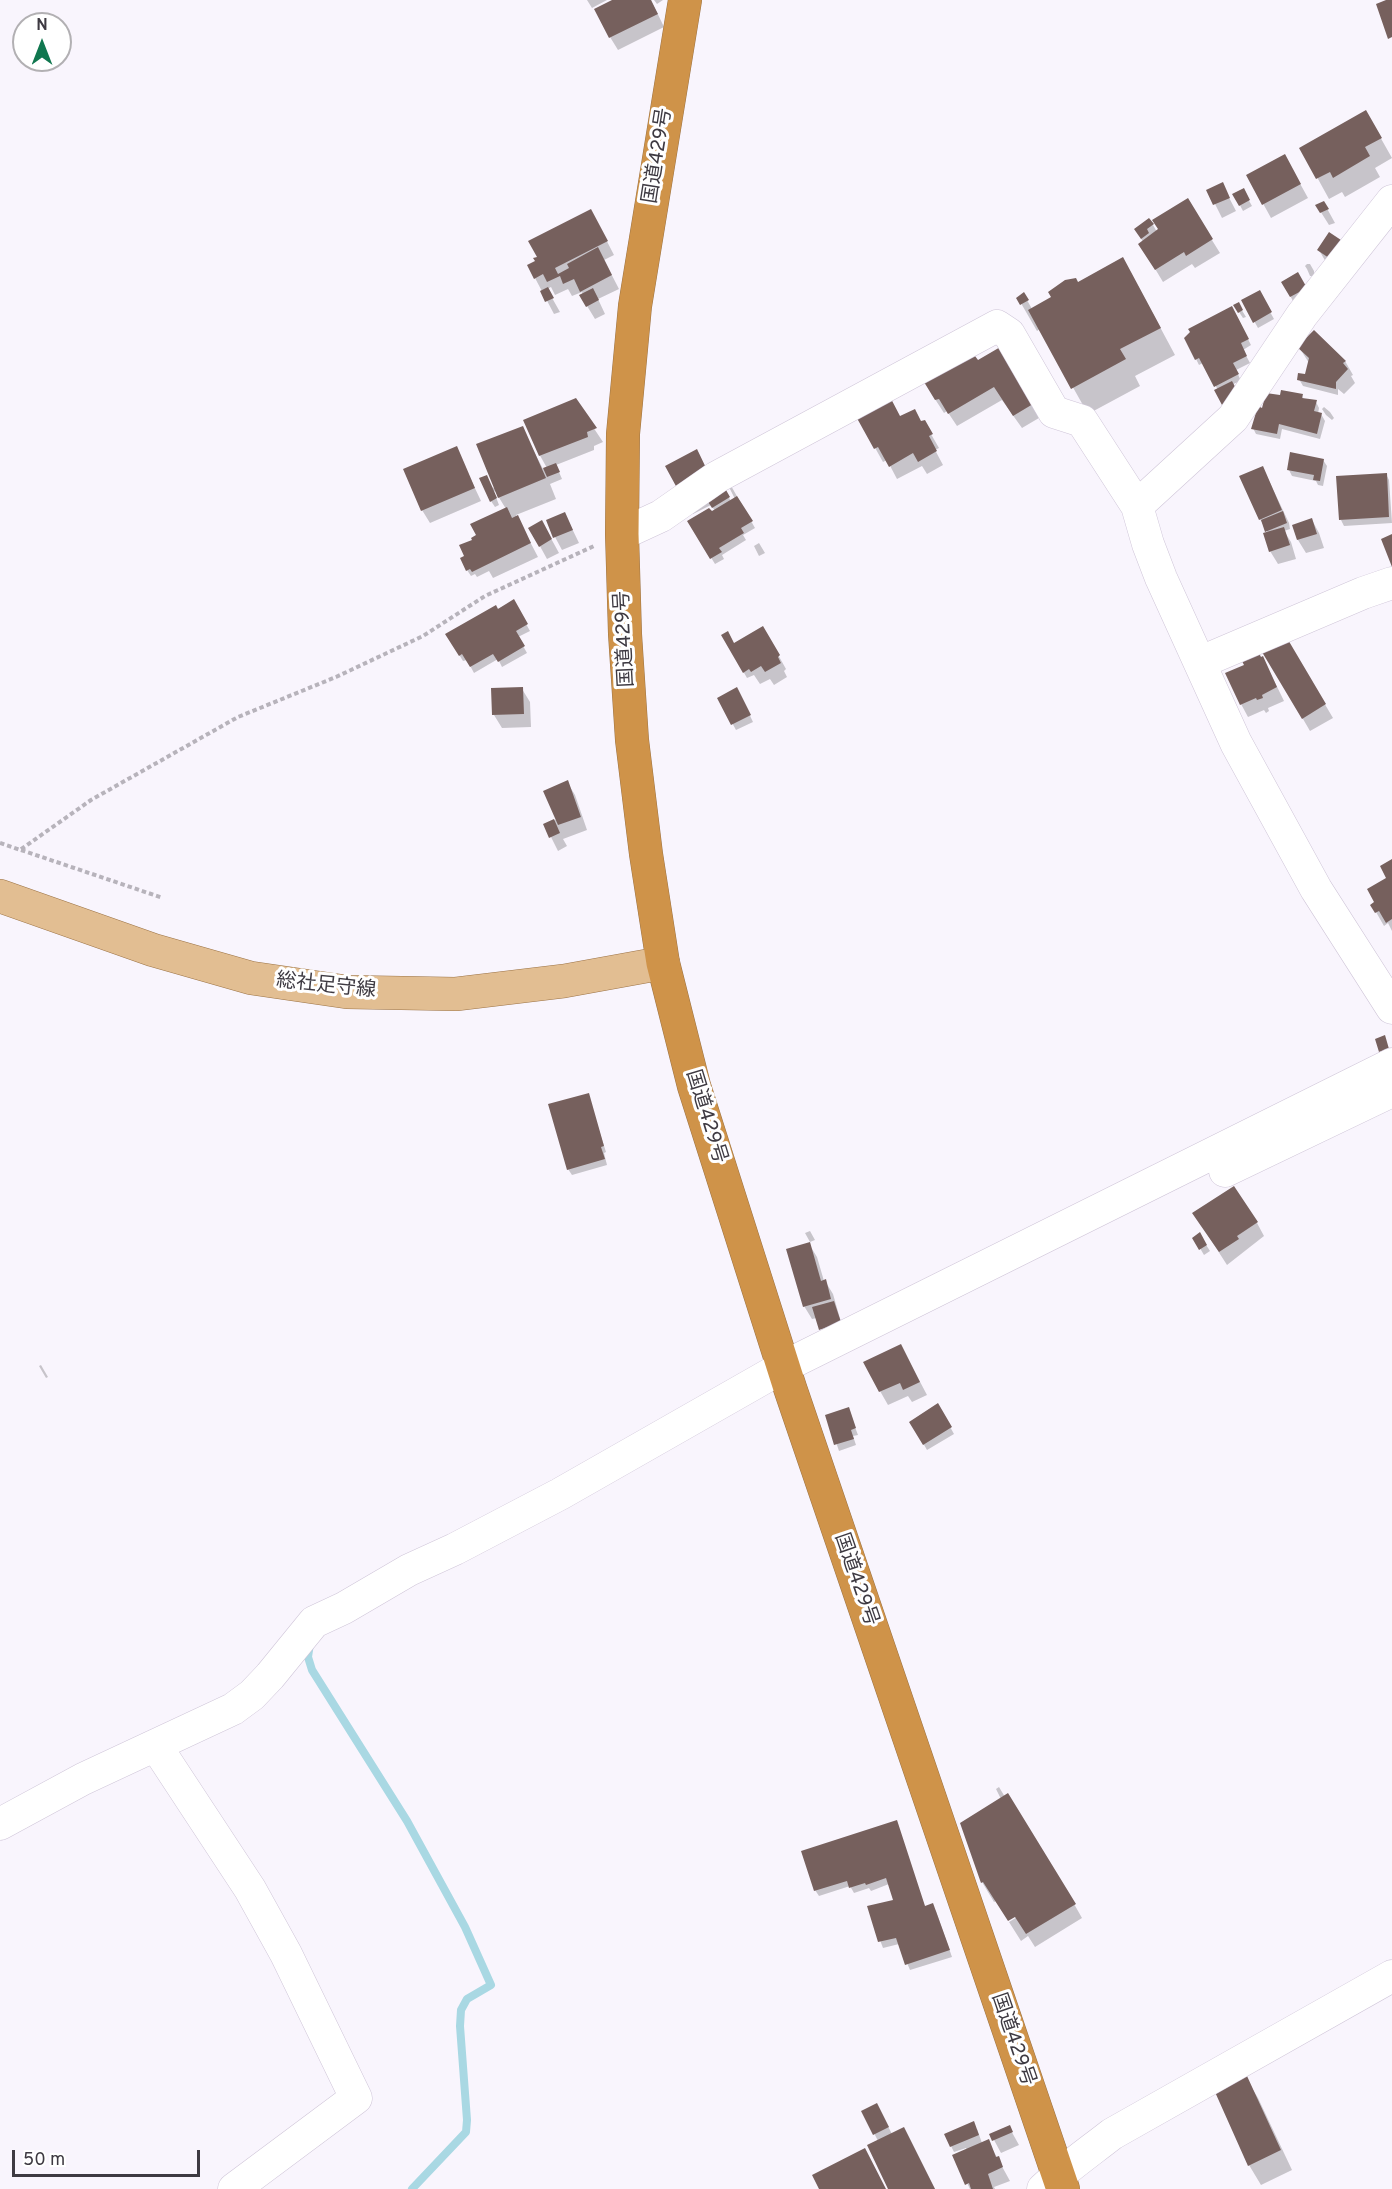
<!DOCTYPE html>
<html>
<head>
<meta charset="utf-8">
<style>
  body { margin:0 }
  #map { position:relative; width:1392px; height:2189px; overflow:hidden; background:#f9f5fd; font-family:Overpass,sans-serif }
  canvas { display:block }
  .north { position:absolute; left:12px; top:12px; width:60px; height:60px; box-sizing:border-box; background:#fff; border:2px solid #b2b0b3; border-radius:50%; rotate:0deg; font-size:16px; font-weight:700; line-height:24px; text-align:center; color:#3e3a42 }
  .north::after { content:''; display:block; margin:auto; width:21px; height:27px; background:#10774f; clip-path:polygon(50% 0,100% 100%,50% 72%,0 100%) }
  .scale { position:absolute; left:12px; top:2150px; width:188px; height:27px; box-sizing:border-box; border:3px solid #3e3a42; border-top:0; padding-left:8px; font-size:18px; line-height:21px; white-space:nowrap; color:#3e3a42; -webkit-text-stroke:4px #fff; paint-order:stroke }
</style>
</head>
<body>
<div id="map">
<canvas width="1392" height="2189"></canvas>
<div class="north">N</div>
<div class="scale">50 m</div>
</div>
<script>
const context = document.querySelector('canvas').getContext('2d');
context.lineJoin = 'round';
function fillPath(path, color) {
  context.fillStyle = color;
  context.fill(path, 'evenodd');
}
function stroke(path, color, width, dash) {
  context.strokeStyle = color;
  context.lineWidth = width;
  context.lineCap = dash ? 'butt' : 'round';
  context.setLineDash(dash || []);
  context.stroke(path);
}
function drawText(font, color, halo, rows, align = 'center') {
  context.font = font + ' Overpass,"Noto Sans JP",sans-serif';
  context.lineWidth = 6;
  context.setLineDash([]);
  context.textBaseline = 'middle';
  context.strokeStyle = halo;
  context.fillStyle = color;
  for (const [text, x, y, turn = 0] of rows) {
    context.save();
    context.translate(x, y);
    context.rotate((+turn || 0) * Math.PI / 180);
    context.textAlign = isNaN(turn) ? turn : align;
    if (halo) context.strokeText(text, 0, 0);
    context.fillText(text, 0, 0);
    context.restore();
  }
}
fillPath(new Path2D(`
  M587 0H607L592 8Z
  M615 0H651L664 27 618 50 610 37Z
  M654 0H663L657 4Z
  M1366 112 1392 158 1375 168 1380 177 1345 197 1342 192 1329 199 1301 148Z
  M1292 169 1308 198 1271 218 1248 176Z
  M1222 184 1236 211 1222 218 1208 190Z
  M1243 190 1252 206 1243 211 1234 194Z
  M1187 200 1220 253 1195 268 1192 264 1163 282 1148 257 1143 242 1136 229 1153 225 1157 232Z
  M1324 203 1335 223 1329 225 1317 206Z
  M598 224 614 255 604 260 619 289 598 299 605 314 595 319 581 296 583 295 582 292 572 296 568 289 555 295 551 287 547 289 560 312 554 314 535 278Z
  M1343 243 1327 264 1319 250Z
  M1307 264H1310L1314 271V276H1310L1307 269 1305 266Z
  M1283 282 1309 295 1294 303Z
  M1078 284 1138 286 1175 355 1135 376 1140 386 1088 414 1040 329 1037 331 1018 298 1027 300 1032 309Z
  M1259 292 1274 319 1258 328 1243 301Z
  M1238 304 1246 317 1243 318 1235 306Z
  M1235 314 1251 345 1243 350 1250 363 1236 370 1241 381 1218 390 1203 363 1199 365 1196 359Z
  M1299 347 1345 361 1353 375 1351 376 1355 383 1344 394 1338 389V395L1303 386 1299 379 1306 376 1309 363Z
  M1001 348 1044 415 1022 428 1002 400 957 426 947 411 944 413 933 396 977 362Z
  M1302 395 1304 400 1316 402 1319 408 1318 414H1321L1325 421 1320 439 1282 429 1280 439 1256 434 1253 428 1263 410 1281 397Z
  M575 400 603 442 594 446V450L556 465 562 479 550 484 556 499 516 515 538 557 493 578 489 571 477 577 475 574 471 576 467 570 466 557 471 542 506 509 495 491 494 492 499 505 495 507 491 501 486 476 493 488 495 487 522 428 543 469 547 468 538 452Z
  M1324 407 1330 412 1334 418 1332 420 1326 415 1322 409Z
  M855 412 921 423 924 422 939 448 935 450 943 465 927 474 922 466 897 479 887 460 883 462Z
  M456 448 481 501 430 523 422 510Z
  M1323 460 1327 466 1323 486 1318 485 1316 481 1292 476 1289 470Z
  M1263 468 1289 523 1290 529 1284 531 1291 542 1296 559 1278 564 1270 551 1268 533 1260 519Z
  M1386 474 1389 480 1392 523 1344 526 1341 520Z
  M712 478 721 485 731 501 735 499 728 485 730 484 755 528 743 535 746 540 722 555 724 559 715 564 689 522 715 511 711 505 693 514 678 487Z
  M565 514 579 543 562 550 555 537Z
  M1312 520 1319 533 1324 548 1306 553 1298 540 1294 526Z
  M542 522 559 553 547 559 530 528Z
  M759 543 765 553 759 556 754 546Z
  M513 601 530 631 518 637 527 653 502 667 498 659 474 673 467 660 463 661 447 635Z
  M763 628 786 669 784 671 787 677 774 685 770 679 760 684 754 675 747 678 723 636 734 645Z
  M1287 640 1333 718 1310 731 1264 652Z
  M1263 658 1284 701 1268 708 1269 711 1266 713 1264 710 1248 717 1241 704Z
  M522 689 530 702 531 727 502 728 494 715Z
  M740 695 753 722 736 730 719 699Z
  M567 782 575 795 587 830 563 839 567 846 558 851 545 825 557 819Z
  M1392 861V931L1388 923 1384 926 1372 905 1376 903 1388 878Z
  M588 1095 606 1152 604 1153 607 1165 572 1175 568 1169Z
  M1257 1223 1264 1236 1227 1265 1202 1226Z
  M810 1231 815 1240 810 1242 805 1233Z
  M1199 1234 1210 1251 1204 1255 1194 1238Z
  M809 1244 817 1257 824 1281H825L833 1294 843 1329 824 1335 817 1318 812 1319 804 1306Z
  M908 1359 927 1395 912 1402 908 1396 888 1405 880 1391Z
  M41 1365 48 1377 46 1378 39 1366Z
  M938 1405 954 1434 927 1450 911 1422Z
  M848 1409 858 1435 853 1436 856 1445 839 1451 827 1416Z
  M999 1787 1005 1797 996 1901 994 1902 982 1882 962 1823 1001 1799 996 1789Z
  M896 1822 925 1907 932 1905 936 1911 952 1957 910 1970 899 1944 883 1948 868 1908 895 1901 889 1884 871 1891 869 1888 854 1893 850 1886 819 1896 815 1890Z
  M1065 1888 1082 1918 1035 1947 1028 1936 1021 1941 1009 1922Z
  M1246 2078 1258 2098 1292 2170 1261 2185 1249 2165 1217 2093Z
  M863 2111H880L892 2134 903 2129 935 2189H890L878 2141Z
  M1009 2127 1019 2145 1001 2153 994 2140Z
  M977 2129 982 2143 988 2141 1010 2181 994 2187 995 2189H970L954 2156 967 2150 966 2148 954 2152 951 2146Z`), '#0003');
stroke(new Path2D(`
  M310 1644 308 1657 312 1670 407 1821 465 1927 491 1985 467 1999 461 2010 460 2026 467 2120 466 2132 412 2189`), '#a9d8e3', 8);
fillPath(new Path2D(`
  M612 0H651L658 14 609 38 594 9Z
  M1386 0H1392V37L1388 39 1376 4Z
  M1366 110 1382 138 1365 147 1370 156 1333 178 1330 172 1316 179 1299 148Z
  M1285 154 1301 184 1262 205 1246 175Z
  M1223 182 1230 198 1213 205 1206 190Z
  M1244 188 1250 200 1239 206 1232 194Z
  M1188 198 1213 239 1186 256 1184 252 1155 270 1138 244 1158 229 1152 220Z
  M1324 201 1329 209 1320 213 1315 205Z
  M591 209 608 241 555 268 558 274 569 268 567 264 598 247 612 275 580 292 574 279 563 284 560 276 547 282 543 274 534 279 527 265 535 261 533 258 537 257 528 241Z
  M1149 218 1154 224 1147 229 1149 233 1141 239 1134 229Z
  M1329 232 1344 242 1332 260 1317 250Z
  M1123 257 1161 328 1120 349 1126 359 1071 389 1028 310 1051 297 1048 292 1065 280 1076 278 1078 282Z
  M1298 272 1307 288 1290 297 1281 282Z
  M548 287 554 298 545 302 540 291Z
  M593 288 599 300 586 307 579 295Z
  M1260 290 1272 312 1253 323 1241 300Z
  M1024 292 1029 300 1020 305 1016 298Z
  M1239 302 1243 310 1238 313 1233 305Z
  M1232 306 1249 339 1241 343 1247 356 1233 363 1239 374 1214 387 1199 358 1195 360 1184 338 1190 332 1188 329Z
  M1314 330 1346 361 1343 363 1348 369 1336 382V389L1297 380 1298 373 1305 374 1309 358 1297 347Z
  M1002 346 1038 401 1013 416 994 387 948 414 939 399 935 400 924 382 972 352 978 360Z
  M1232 381 1240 396 1222 405 1214 390Z
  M1281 390 1303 394 1302 398 1317 400 1314 411 1322 413 1317 434 1279 424 1277 434 1251 429 1258 406 1262 408 1266 393 1280 395Z
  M888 393 900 416 915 409 921 421 925 420 933 434 929 436 937 451 918 462 913 453 889 467 878 447 874 449 853 411Z
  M576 398 597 428 587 432 588 437 539 456 523 420Z
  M523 426 546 478 498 498 476 444Z
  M457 446 475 488 421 511 403 469Z
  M697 449 708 472 677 488 665 466Z
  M1290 452 1324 459 1320 481 1313 480 1314 475 1287 470Z
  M556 463 560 472 547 477 543 468Z
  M1263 466 1282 510 1259 520 1239 476Z
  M1387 473 1389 517 1339 520 1336 476Z
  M487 475 497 498 490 502 479 478Z
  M722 483 730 497 712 508 703 494Z
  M737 496 753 521 741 528 744 533 719 548 722 552 710 559 687 521 709 508 712 511Z
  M507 507 512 518 518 515 531 543 472 572 470 569 466 571 460 558 464 556 459 545 472 540 471 538 476 535 470 524Z
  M1283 511 1287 523 1265 532 1261 520Z
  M565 512 573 530 553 538 546 520Z
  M1312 518 1317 534 1297 540 1292 525Z
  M542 520 552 539 539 547 528 528Z
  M1284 527 1290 545 1269 552 1263 533Z
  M1392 534V567L1381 539Z
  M514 599 528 624 516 631 525 646 498 662 493 654 470 667 462 654 459 656 445 634 496 605 498 609Z
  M763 626 780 655 778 657 781 663 765 672 761 666 751 672 749 669 743 673 721 635 728 631 734 643Z
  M1287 638 1326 704 1302 719 1262 652Z
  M1258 651 1261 657 1263 656 1277 687 1262 695 1263 698 1257 700 1256 698 1240 705 1225 673 1244 665 1241 659Z
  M523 687 524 714 492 715 491 688Z
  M737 687 751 715 731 725 717 698Z
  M568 780 581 817 558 825 543 791Z
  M554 819 560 833 549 838 543 824Z
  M1392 859V919L1386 923 1379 911 1375 913 1370 905 1374 902 1367 889 1386 878 1380 866Z
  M1385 1035 1389 1049 1379 1052 1375 1039Z
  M589 1093 604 1146 601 1147 605 1159 567 1170 548 1104Z
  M1234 1186 1258 1222 1237 1236 1239 1239 1219 1252 1192 1213Z
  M1200 1232 1207 1245 1199 1250 1192 1238Z
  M810 1242 821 1281 826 1279 831 1299 803 1307 786 1249Z
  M834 1301 841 1322 819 1330 812 1307Z
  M901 1344 920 1382 903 1390 900 1383 879 1392 863 1362Z
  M938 1403 952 1427 923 1445 909 1422Z
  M849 1407 856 1428 851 1430 854 1439 834 1445 825 1415Z
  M1008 1793 1076 1904 1026 1934 1015 1917 1008 1921 983 1882 981 1883 960 1823Z
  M897 1820 925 1906 933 1903 950 1950 905 1965 896 1938 878 1942 867 1906 893 1900 886 1878 866 1885 865 1883 849 1888 847 1881 814 1891 801 1851Z
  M1247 2076 1281 2150 1248 2166 1215 2092Z
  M877 2103 889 2127 873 2135 861 2111Z
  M974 2121 979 2135 950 2147 944 2134Z
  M1010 2125 1013 2132 992 2141 989 2134Z
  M904 2127 935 2189H888L867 2145Z
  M989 2139 996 2157 999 2156 1003 2167 988 2174 993 2189H971L969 2183 965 2185 952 2155Z
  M865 2148 886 2189H819L812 2175Z`), '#76605d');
const minor = new Path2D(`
  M1137 506 1233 418 1302 315 1392 201
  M622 534 661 516 717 477 997 326 1009 334 1054 412 1082 421 1137 506 1148 544 1161 578 1236 743 1316 889 1392 1008
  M1201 662 1363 593 1392 583
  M1225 1171 1392 1091
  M156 1746 250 1889 286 1954 356 2098 234 2189
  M0 1824 83 1779 233 1709 252 1695 270 1676 314 1622 344 1608 409 1570 455 1549 560 1494 783 1367 1392 1064
  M1043 2189C1065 2169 1089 2152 1112 2134L1392 1976`);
const major = new Path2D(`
  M0 896 153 950 251 978 347 992 456 994 564 981 663 963`);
const highway = new Path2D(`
  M685 0 635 306 623 434 622 534 625 634 632 740 646 854 663 963 694 1086 790 1388 1063 2189`);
stroke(minor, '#cfc5d8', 33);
stroke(major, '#9c7447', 34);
stroke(highway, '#9c7447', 34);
stroke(new Path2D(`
  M0 843 20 850 91 800 238 717 336 677 423 636 485 596 594 546
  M21 850 163 898`), '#b7b3bb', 4, [4.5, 3]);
stroke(minor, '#fff', 32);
stroke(major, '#e2be92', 33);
stroke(highway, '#cf9349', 33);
drawText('20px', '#3e3a42', '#fff', [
  ["国道429号",659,156,-81],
  ["国道429号",626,639,-93],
  ["総社足守線",326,987,6],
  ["国道429号",705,1117,73],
  ["国道429号",855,1580,71],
  ["国道429号",1012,2040,71]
]);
</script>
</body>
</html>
